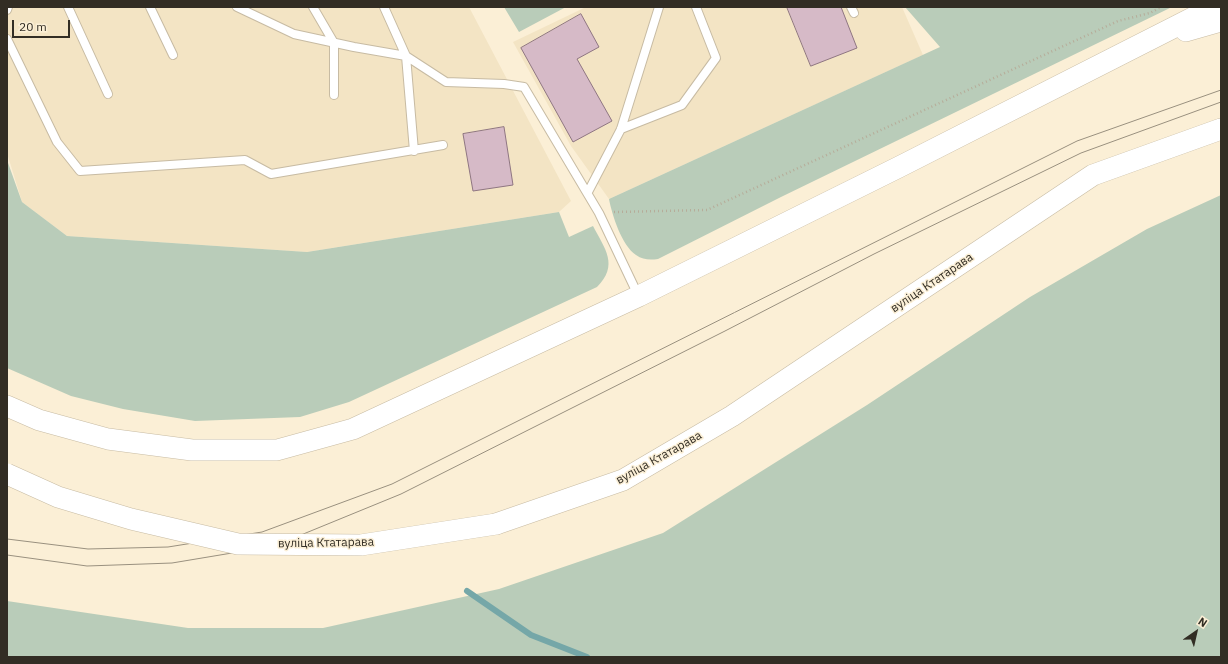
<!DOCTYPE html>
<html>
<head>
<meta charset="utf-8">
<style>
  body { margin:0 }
  #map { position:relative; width:1228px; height:664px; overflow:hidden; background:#fbefd6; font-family:"IBM Plex Sans",sans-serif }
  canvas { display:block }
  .frame { position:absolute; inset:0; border:8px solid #322d24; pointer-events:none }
  .north { position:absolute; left:1176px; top:612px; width:40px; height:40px; -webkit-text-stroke:3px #fbefd6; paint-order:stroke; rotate:34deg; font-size:11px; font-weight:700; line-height:16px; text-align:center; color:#322d24 }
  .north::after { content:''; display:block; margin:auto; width:14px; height:18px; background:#322d24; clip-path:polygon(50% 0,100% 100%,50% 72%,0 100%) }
  .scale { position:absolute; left:12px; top:20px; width:58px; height:18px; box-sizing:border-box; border:2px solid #322d24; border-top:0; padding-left:5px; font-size:12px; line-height:14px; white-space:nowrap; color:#322d24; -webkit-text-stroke:3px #fbefd6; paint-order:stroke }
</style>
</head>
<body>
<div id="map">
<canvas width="1228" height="664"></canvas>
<div class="frame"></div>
<div class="north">N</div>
<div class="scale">20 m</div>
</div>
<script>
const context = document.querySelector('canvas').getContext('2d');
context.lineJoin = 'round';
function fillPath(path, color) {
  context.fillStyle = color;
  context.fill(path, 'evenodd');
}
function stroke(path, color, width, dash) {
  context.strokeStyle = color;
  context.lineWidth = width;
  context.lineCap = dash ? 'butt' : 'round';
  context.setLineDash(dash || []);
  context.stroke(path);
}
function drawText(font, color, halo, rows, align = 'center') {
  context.font = font + ' "IBM Plex Sans",sans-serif';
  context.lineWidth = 3;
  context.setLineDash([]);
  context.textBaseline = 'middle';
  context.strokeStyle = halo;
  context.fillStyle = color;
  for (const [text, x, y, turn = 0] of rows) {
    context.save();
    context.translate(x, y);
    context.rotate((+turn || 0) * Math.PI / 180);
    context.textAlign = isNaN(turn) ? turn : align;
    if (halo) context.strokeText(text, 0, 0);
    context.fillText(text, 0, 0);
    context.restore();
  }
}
fillPath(new Path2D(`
  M7 7H469L571 201 559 212 307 252 67 236 22 202 7 153Z
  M586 7H902L923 55 609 199 571 146 513 42Z`), '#f3e4c4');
fillPath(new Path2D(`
  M504 7H566L519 32Z
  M905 7H1172L781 197 658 259C650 260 643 260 636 255 622 246 612 215 609 199L940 47Z
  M7 160 22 202 67 236 307 252 559 212 569 237 593 226C605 249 619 265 597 287L349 402 300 417 195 421 123 409 71 396 7 368Z
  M1221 195V657H7V601L188 628H323L499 589 663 533 867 405 1030 297 1147 229Z`), '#b9ccb9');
stroke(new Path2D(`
  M467 591 531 635 587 657`), '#75a7a8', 6);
const building = new Path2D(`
  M787 7H841L857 48 811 66Z
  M581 14 599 47 577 59 612 121 573 142 521 48Z
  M504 127 513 185 473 191 463 134Z`);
fillPath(building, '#d6bac7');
stroke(building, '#8f7682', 1);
const service = new Path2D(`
  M68 7 108 94
  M150 7 173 55
  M237 7 294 34 354 47 406 56 446 82 504 84 524 87 599 213 638 295
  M313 7 334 43V95
  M384 7 406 56 414 151
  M851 7 854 13
  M7 10 8 7
  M7 39 57 142 80 171 245 160 271 174 443 145
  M621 129 682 105 716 58 696 7
  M588 192 621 129 659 7`);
const secondary = new Path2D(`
  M1186 31 1221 21
  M7 406 39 420 108 439 192 450H277L353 429 639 296 899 167 1214 7
  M496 524 623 480 732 416 1093 175 1221 129`);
stroke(service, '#c7bba3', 10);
stroke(secondary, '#c7bba3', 22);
stroke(new Path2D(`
  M614 212 707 210 1118 21 1150 13 1161 7`), '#b6ac99', 2.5, [1, 3]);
stroke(service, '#fff', 8);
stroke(secondary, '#fff', 21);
stroke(new Path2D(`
  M7 539 88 549 168 547 262 532 392 484 1077 141 1221 90
  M7 555 87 566 172 563 274 546 401 494 725 331 874 254 1081 153 1221 102`), '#99907f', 1);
const secondaryBridge = new Path2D(`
  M7 474 58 497 131 519 238 544 361 545 496 524`);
stroke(secondaryBridge, '#c7bba3', 22, []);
stroke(secondaryBridge, '#fff', 21);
drawText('12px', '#322d24', '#fbefd6', [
  ["вуліца Ктатарава",932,283,-34],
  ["вуліца Ктатарава",659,458,-29],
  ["вуліца Ктатарава",326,543,-1]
]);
</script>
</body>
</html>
